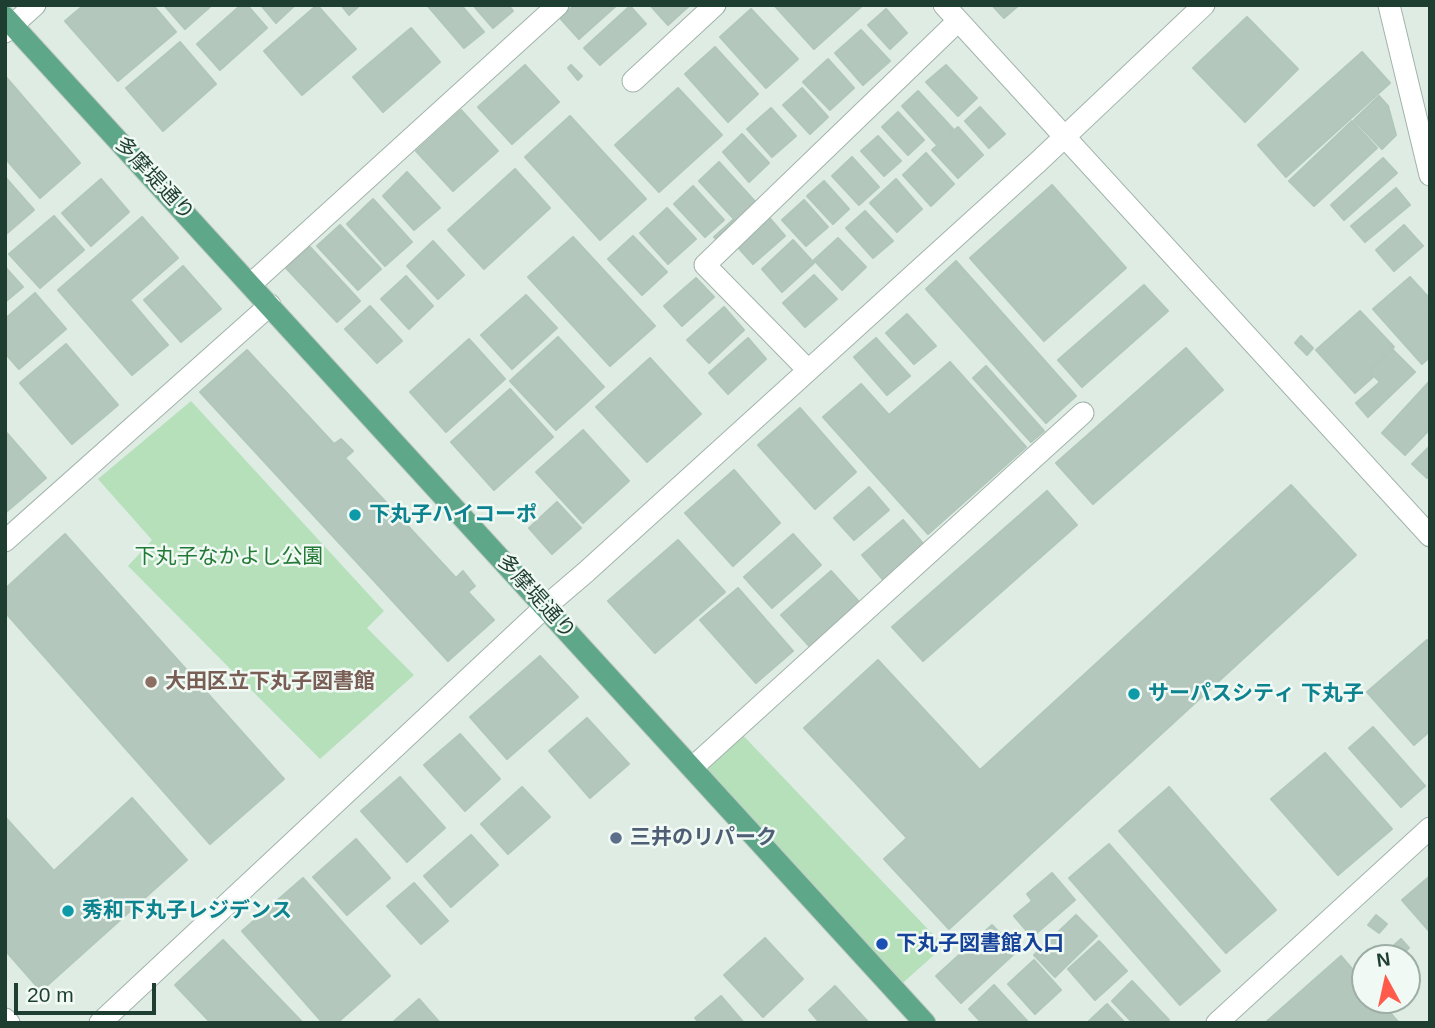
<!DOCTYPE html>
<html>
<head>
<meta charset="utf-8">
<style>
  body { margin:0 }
  #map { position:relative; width:1435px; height:1028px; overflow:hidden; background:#dfece4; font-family:Arial,sans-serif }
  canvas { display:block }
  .frame { position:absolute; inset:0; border:7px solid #1e3e31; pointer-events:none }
  .north { position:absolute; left:1351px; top:944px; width:70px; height:70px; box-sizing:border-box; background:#f0f9f3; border:2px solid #9caea5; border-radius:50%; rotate:352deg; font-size:19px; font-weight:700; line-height:28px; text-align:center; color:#1e3e31 }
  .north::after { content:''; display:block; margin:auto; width:24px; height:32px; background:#ff5a4a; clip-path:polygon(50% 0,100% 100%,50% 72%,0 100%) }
  .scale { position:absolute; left:14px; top:983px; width:142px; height:32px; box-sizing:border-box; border:4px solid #1e3e31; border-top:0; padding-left:9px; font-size:21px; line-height:24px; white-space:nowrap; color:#1e3e31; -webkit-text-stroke:5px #f0f9f3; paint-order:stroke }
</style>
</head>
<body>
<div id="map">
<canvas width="1435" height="1028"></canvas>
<div class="frame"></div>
<div class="north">N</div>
<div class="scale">20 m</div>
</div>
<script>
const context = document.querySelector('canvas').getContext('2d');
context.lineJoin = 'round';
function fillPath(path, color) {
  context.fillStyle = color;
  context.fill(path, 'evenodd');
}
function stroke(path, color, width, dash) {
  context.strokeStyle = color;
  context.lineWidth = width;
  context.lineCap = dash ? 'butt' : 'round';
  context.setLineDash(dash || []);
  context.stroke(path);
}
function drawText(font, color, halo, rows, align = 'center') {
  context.font = font + ' Arial,"Noto Sans JP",sans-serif';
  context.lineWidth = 5;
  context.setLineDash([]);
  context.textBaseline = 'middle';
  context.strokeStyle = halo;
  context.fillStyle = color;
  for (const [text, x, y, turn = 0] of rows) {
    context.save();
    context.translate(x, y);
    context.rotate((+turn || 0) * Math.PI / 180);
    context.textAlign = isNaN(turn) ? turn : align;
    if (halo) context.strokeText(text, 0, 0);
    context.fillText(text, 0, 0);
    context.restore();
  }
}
fillPath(new Path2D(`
  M191 401 384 611 367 628 414 675 320 759 128 566 152 540 98 479Z
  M736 728 944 946 895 990 692 768Z`), '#b5e0ba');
const building = new Path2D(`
  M84 5H153L176 32 118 81 65 21Z
  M164 5H212L185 29Z
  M241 5H247L267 28 220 70 197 44Z
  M261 5H295L276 23Z
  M317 5 356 49 302 95 264 51Z
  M341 5H360L349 15Z
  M427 5H461L484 32 464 48Z
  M473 5H508L513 11 493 28Z
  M575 5H617L579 39 560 18Z
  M650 5H690L668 25Z
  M774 5H863L814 49Z
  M992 5H1019L1004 18Z
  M630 6 646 24 600 65 584 48Z
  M751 9 798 59 766 88 720 37Z
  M886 9 907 33 890 49 868 25Z
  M1247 17 1298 69 1245 122 1193 68Z
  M411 28 440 62 383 112 353 77Z
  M861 30 890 61 863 85 835 53Z
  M180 42 216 84 163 131 126 88Z
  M715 47 758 94 728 122 685 74Z
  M1362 52 1390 83 1286 177 1258 145Z
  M828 59 854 88 830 110 803 82Z
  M525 65 559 102 512 144 478 107Z
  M571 65 582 76 578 80 568 68Z
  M946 65 977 98 958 116 926 82Z
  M5 76 80 163 40 198 5 158Z
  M678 88 722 135 659 192 615 145Z
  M802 88 828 117 810 134 783 105Z
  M918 91 954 130 937 145 902 106Z
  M1379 96 1388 106 1396 135 1382 149 1354 120Z
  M980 107 1005 134 989 148 965 121Z
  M771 108 796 136 772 157 747 129Z
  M461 110 498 151 453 191 416 151Z
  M898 112 924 140 908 155 882 127Z
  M570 116 646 199 600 240 525 157Z
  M1352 121 1377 148 1314 206 1289 181Z
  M958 127 983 155 958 178 932 150Z
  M742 134 769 163 749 182 723 152Z
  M878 136 901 161 884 176 861 151Z
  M926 153 954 184 931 206 903 175Z
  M852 157 879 187 859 205 832 176Z
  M1383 158 1397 173 1344 220 1331 205Z
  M719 162 760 207 721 244 714 237 734 219 699 181Z
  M515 169 550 208 484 269 448 230Z
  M407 172 440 208 414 230 383 196Z
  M5 177 34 210 5 235Z
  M101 179 129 212 91 246 62 213Z
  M896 179 922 209 897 232 870 203Z
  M824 181 849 209 833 224 807 196Z
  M1052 185 1126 268 1044 341 970 258Z
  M693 186 724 220 705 237 674 204Z
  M1396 188 1410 205 1365 242 1351 226Z
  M373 199 412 242 385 266 347 224Z
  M804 200 828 227 806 246 782 220Z
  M667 208 696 239 668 264 640 233Z
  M865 211 893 241 873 258 846 228Z
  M767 215 785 236 753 264 735 244Z
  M54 216 84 250 40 288 9 254Z
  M142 217 178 258 130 300 168 345 132 375 58 290Z
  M340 225 381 269 358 290 317 246Z
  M1404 225 1423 246 1394 271 1376 250Z
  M633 236 667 272 642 295 608 259Z
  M573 237 655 326 610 366 528 277Z
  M838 238 866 267 842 290 814 260Z
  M793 240 814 263 782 292 762 269Z
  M433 241 464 275 438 299 407 266Z
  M310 247 360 301 337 322 286 268Z
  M956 261 1076 396 1046 423 926 289Z
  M183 266 221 309 181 342 144 300Z
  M5 267 23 287 5 302Z
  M814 275 837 299 805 327 783 303Z
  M406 276 433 306 409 329 381 299Z
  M1410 277 1430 299V316L1427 318 1430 321V357L1422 364 1373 309Z
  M696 278 714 297 682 326 664 306Z
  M1144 285 1168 311 1082 387 1058 360Z
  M35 293 66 329 19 369 5 353V319Z
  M526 295 557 328 512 369 481 335Z
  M370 306 402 341 377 363 345 329Z
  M724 307 744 330 709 363 687 340Z
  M1360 311 1394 347 1368 371 1373 377 1355 393 1316 350Z
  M907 314 936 346 914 364 886 333Z
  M1301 336 1313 348 1307 355 1295 343Z
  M558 337 604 387 556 430 510 381Z
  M748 338 766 359 728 394 709 373Z
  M876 338 910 376 887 395 854 357Z
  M469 339 505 379 446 432 410 392Z
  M66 344 118 405 72 444 20 383Z
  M1186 348 1223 390 1093 504 1056 463Z
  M247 350 334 444 341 439 353 451 345 458 456 578 463 571 475 586 468 592 494 620 448 661 200 392Z
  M1393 350 1415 372 1368 417 1356 403 1380 382 1369 371Z
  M650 358 701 414 647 462 596 407Z
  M950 362 1026 447 928 534 823 417 861 384 889 415Z
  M986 366 1044 431 1031 442 973 378Z
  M1428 383 1430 385V429L1405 455 1382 433Z
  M510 389 553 437 494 490 451 442Z
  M800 408 856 472 815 509 758 445Z
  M583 430 629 481 583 523 536 472Z
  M5 431 46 478 5 513Z
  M1430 446V476L1427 478 1412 464Z
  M734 470 780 523 733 566 685 513Z
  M1291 485 1356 555 949 929 884 859 907 838 804 728 878 660 980 770Z
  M869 487 889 510 854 540 834 518Z
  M1047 491 1077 525 923 661 892 627Z
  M557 502 581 528 552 554 529 528Z
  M903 520 925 546 885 582 862 555Z
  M65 534 284 779 210 844 5 612V589Z
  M793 534 821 565 772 608 744 577Z
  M678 540 725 592 655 653 608 601Z
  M831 571 861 604 811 648 781 615Z
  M738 588 793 651 756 683 700 620Z
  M1427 640 1430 643V731L1414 745 1367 692Z
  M540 656 578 697 507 759 470 717Z
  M587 718 629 764 590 798 549 751Z
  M1373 727 1425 786 1401 807 1349 748Z
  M460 734 500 779 465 811 424 765Z
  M1325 753 1392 829 1338 875 1271 799Z
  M400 777 445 828 407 862 361 811Z
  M522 787 550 817 508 854 481 824Z
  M1169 787 1276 910 1226 953 1119 831Z
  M132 798 187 860 41 991 5 950V817L54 871Z
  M471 835 498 865 451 907 424 876Z
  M356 839 390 878 347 915 313 877Z
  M1109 844 1220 971 1180 1005 1069 878Z
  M1052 873 1075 900 1032 937 1014 916 1032 901 1027 894Z
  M1430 876V932L1402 900Z
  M303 878 390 976 337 1023H323L242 931Z
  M414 883 448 921 421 944 387 906Z
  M1076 915 1097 936 1055 977 1034 955Z
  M1376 915 1387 924 1379 933 1368 925Z
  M992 925 1017 951 961 1003 936 976Z
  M765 938 803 979 763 1017 724 975Z
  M1401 939 1409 948 1400 956 1392 947Z
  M223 940 303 1023H211L175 985Z
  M1099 941 1127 971 1095 1000 1068 969Z
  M1341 956 1365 984V1000H1379L1399 1023H1265Z
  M1034 960 1061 990 1035 1014 1008 984Z
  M1132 981 1169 1020 1166 1023H1133L1112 1001Z
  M994 985 1029 1023H982L969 1009Z
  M835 986 869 1023H820L809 1010Z
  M721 996 744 1023H699L695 1018Z
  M419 999 440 1023H392Z
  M1107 1004 1125 1023H1087Z`);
fillPath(building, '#b4c7bd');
stroke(building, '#b1c7ba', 2);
const minor = new Path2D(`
  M944 5 1430 536
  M1389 5 1430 175
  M5 32 35 5
  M633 81 715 5
  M251 284 558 5
  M808 370 705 265 958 21
  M5 541 270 305
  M692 768 1083 413
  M5 1019 9 1023
  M100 1023 545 607 586 572 1038 162 1204 5
  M1217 1023 1430 828`);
const major = new Path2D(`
  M5 17 925 1023`);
stroke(minor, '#a1b4ab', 23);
stroke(major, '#c0c9c5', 23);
stroke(minor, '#fff', 21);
stroke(major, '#5ea789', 21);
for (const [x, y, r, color] of [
  [355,515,7,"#0f9aa8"],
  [151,682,7,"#8d6e63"],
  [1134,694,7,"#0f9aa8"],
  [616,838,7,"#5c6f8a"],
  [68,911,7,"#0f9aa8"],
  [882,944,7,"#1a4fb4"]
]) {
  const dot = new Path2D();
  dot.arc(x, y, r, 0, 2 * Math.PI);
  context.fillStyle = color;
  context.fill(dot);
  stroke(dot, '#f0f9f3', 2.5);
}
drawText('21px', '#1e3e31', '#f0f9f3', [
  ["多摩堤通り",154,179,47],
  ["多摩堤通り",536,597,48]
]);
drawText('bold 21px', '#0d838f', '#f0f9f3', [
  ["下丸子ハイコーポ",369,515],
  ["サーパスシティ 下丸子",1148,694],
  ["秀和下丸子レジデンス",82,911]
], 'left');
drawText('21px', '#237a37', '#f0f9f3', [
  ["下丸子なかよし公園",229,557]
]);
drawText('bold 21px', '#785e54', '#f0f9f3', [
  ["大田区立下丸子図書館",165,682]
], 'left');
drawText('bold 21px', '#4e5e75', '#f0f9f3', [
  ["三井のリパーク",630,838]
], 'left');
drawText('bold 21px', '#164399', '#f0f9f3', [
  ["下丸子図書館入口",896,944]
], 'left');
</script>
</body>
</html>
